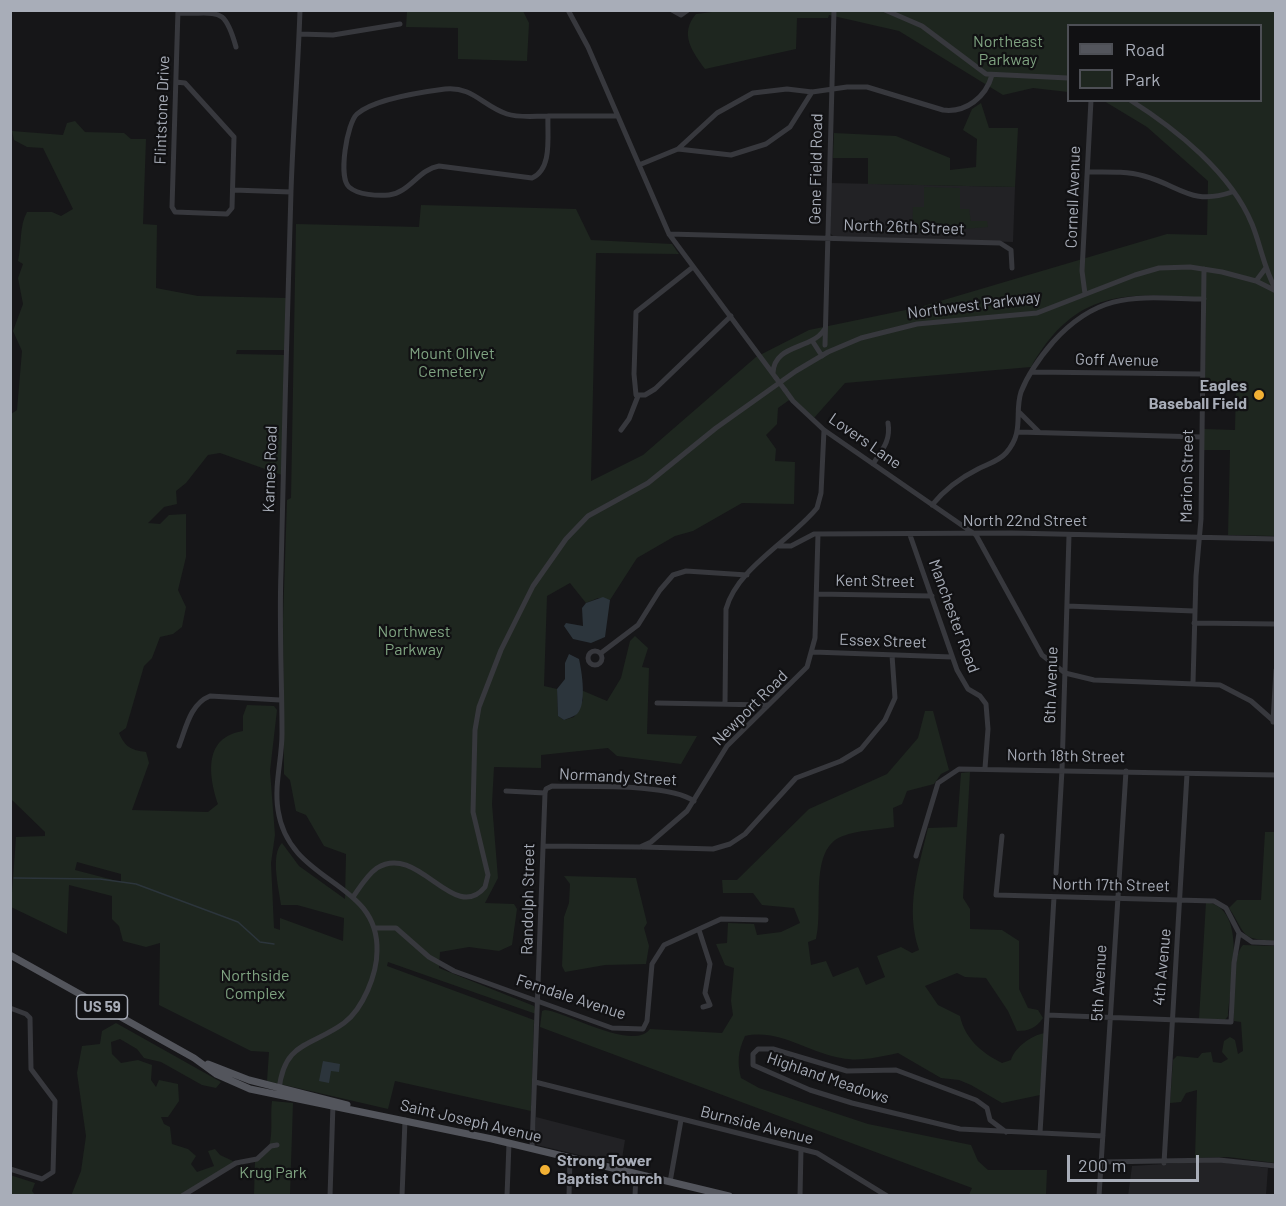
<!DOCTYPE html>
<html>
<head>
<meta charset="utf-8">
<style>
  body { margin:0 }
  #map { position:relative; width:1286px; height:1206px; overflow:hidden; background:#161618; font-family:Barlow,sans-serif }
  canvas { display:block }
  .frame { position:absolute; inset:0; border:12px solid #a8adb8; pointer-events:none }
  .legend { position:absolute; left:1067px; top:24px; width:195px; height:78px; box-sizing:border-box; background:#111113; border:2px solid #4d4f55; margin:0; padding:8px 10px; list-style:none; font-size:18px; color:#a8adb8 }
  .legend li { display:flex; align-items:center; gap:12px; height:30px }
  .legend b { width:30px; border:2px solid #4d4f55 }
  .scale { position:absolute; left:1067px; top:1155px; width:132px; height:27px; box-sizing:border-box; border:3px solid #a8adb8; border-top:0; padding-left:8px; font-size:18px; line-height:21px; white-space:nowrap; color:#a8adb8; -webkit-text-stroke:4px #111113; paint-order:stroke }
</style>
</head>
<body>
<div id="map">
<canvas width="1286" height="1206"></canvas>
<div class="frame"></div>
<ul class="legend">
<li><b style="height:8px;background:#53555c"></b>Road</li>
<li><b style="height:16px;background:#1e261f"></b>Park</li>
</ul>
<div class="scale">200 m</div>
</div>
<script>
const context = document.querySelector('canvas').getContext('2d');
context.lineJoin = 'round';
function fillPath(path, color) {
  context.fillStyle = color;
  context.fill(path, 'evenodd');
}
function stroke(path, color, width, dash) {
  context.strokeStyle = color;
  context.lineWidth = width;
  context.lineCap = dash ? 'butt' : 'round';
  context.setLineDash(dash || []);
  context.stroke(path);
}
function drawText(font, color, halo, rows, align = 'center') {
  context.font = font + ' Barlow,sans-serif';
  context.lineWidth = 4.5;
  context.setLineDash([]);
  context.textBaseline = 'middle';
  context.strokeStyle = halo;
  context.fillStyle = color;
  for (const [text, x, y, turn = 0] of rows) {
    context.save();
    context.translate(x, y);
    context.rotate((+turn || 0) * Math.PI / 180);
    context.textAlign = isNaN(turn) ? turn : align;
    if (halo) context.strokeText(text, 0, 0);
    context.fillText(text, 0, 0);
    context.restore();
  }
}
fillPath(new Path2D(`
  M831 183 1015 187 1013 242 833 236 830 233Z
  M536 1117 625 1140 621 1165 537 1145 534 1141Z
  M1211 1161 1268 1168 1266 1195 1128 1196 1132 1166Z`), '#222225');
fillPath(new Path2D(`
  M728 10 1275 11V536L1228 535 1230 450H1204V429L1235 430 1236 384 1205 382 1206 298C1126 293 1076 288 1031 367L845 383 814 418 792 398 778 408 777 424 766 435 776 449 775 461 795 462 794 504 742 503 693 531 675 536 637 558 610 600 598 598 586 603 570 583 547 596 544 686 557 689 558 716 564 720 574 717 583 700 581 690 607 701 621 678 630 641 635 636 648 648 642 667 649 668 647 734 697 736 681 764 617 756 608 748 541 755V768L494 767 492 804 498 878 485 903 514 904 517 909 512 945 499 951 469 947 440 952 439 968 534 1006 536 1014 388 962 387 966 534 1020 531 1111 395 1081 388 1109 267 1081 269 1052 251 1051 159 1005 160 943 146 947 123 941 119 926 112 919V896L69 885 67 934 11 907 16 837 45 836V832L11 799V414L17 410 22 351 13 331 23 304 18 278 23 264 18 261C22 244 19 226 27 212H52L61 216 73 209 43 148 27 147 14 140 12 131 63 135 67 123 75 121 85 132 124 133 131 139H146L143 224 157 225 156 288 198 296 287 298 286 350H237L236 354 286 355 282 475 220 453 208 455 186 483 176 491 177 504 164 507 148 523 160 524 169 515 186 514V557L178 590 186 607 182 627 173 634 160 637 152 658 144 666 126 728 119 733C125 747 131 750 146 752L149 763 132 810 208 812 218 804C208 774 204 737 243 731V716L247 705 274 706 277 710 270 771 275 835 271 863 274 928 280 930V918L343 941 344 918 297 905H281C279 889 270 855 282 843L299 866 345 899 346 854 324 846 306 815 296 811 290 780 284 774 283 620 287 500 291 498 296 224 419 227 421 205 576 209 591 240 672 244 679 254 596 253 591 481 643 455 756 357 809 330 920 307 1167 234 1207 235 1208 181 1147 127 1104 101 1260 100V26H1068V92L1033 88 1003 95 899 31 829 15 828 18H797L796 49 705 69C692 51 679 34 696 14ZM77 862 121 874V882L75 870Z
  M407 11H523L529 23 527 61 458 59V28L406 27Z
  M981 103 989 128H1018L1015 187 868 184V158H833L834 133 896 136 950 158V170L976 167 977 139 963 130 972 109Z
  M924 187 960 188V209H969L971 221H987L988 227 912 233 913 207H924Z
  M925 711H933L949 770 941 774 934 784 907 791 902 804 893 808 894 827C878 830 858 830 843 836 808 848 824 909 816 939L808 942 811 965 826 961 833 977 858 967 866 985 885 977 877 956 901 947 912 953 919 950C905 908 918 870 928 828L957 827 961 773 970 772 963 898 970 909V929L1002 930 1019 941V989L1028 1008 1038 1010 1043 1018C1036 1028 1029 1031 1017 1031L1008 1011 986 978 965 977 957 973 925 986 938 1005 960 1016C965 1039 982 1053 1002 1063L1011 1060C1015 1047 1032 1035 1045 1033L1040 1095 1002 1103 971 1085 959 1080 941 1078 898 1053C879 1057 860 1062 841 1058 810 1053 778 1028 745 1036 738 1051 737 1062 741 1078L759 1088 868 1124 971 1145 978 1161 988 1170H1047L1046 1195H969L972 1188 540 1027 542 1011 545 1010C567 1012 633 1052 650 1029L722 1033 733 1015 731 1001 734 968 725 965 716 944 727 943 728 923 754 924 757 935 781 932 800 923 794 908 762 905 753 893H723L722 880H737L809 809 887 774 918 738Z
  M1265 832H1275V941C1239 939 1247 935 1229 908L1237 900H1261Z
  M564 876 636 878 647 923 644 928 649 946 646 964 605 965 565 972 562 966 564 917 569 903 570 884Z
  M1206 902C1249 908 1230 983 1228 1016L1225 1020 1199 1019Z
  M1243 945 1275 946V1163L1228 1157 1195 1158 1197 1090 1186 1093 1181 1102 1170 1103 1173 1060 1177 1056 1198 1058 1202 1053 1211 1052 1213 1062 1221 1063 1228 1059 1222 1052 1224 1041 1230 1037 1235 1040 1238 1054 1243 1051 1241 1022 1234 1021C1234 1005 1232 955 1243 945Z
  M116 1023 221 1082 216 1088 202 1085 161 1062 144 1058 137 1049 120 1039 111 1042 112 1054 121 1063 138 1060 152 1065 151 1080 156 1087 159 1080 178 1084 179 1101 168 1117H161L164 1124 170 1127 172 1144 188 1149 196 1156 191 1164 197 1172 214 1166 208 1151 215 1149 220 1155 235 1162 180 1195 71 1196 81 1171 86 1136 77 1073 82 1046 100 1044 102 1031Z
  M272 1101 293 1103 290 1195 254 1196 255 1161C278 1153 269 1121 272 1101Z
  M10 1175 35 1183 32 1191 35 1195H11Z`), '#1e261f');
fillPath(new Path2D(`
  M603 597 610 600 605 637 591 643 573 639 564 626 566 623 583 626 582 608 586 603Z
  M569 654 579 659C582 672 587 705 577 714 573 717 568 718 564 720L558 716 557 689 565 679V663Z
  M323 1061 340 1064 339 1072 331 1071 329 1083 319 1081Z`), '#2c353c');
stroke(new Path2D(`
  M14 878 100 879 136 884 238 922 260 942 274 944`), '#2c353c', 1.5);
stroke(new Path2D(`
  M568 10 588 47 669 234 776 378
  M672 10 681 15 688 10
  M885 10 922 26 986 74 1068 78
  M178 13C218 15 224 4 236 47
  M299 34 333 35 400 24
  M176 82 185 83 234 137 232 208 227 214 175 212 172 207 178 10
  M1130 100C1176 129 1231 173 1252 224 1261 246 1264 269 1276 290
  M548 116C547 135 553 169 532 178L439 166C419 169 409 193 389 195 378 196 358 195 349 187 338 177 347 123 357 114 374 99 422 92 445 89 472 86 483 106 507 114 519 118 534 116 548 116H617
  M678 149 717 113 753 93 787 89 812 92 847 87H867L943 110C966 113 986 97 992 75
  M639 165 678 149 731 155 766 144 790 127 812 92
  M1088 172C1107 172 1126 171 1144 176 1181 186 1191 206 1232 192
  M233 190 291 192
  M669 234 1000 243 1011 250 1012 268
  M693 267 636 312 634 374 636 395H645L655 389 731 316
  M1256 281 1265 269
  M1085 294 1082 271 1091 100
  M813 342 822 356
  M825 345 834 10
  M1032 372 1202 374
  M773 373C774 344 811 350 824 330
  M785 390 793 401 824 430 976 535 1042 655 1065 673 1094 680 1220 685 1251 701 1276 723
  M1020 413 1039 432
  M621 430 629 419 638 396
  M1018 432 1201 437
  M873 464C882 450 891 441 888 423
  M932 505C945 489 960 478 978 469 988 464 999 461 1006 453 1025 431 1014 414 1021 392 1028 374 1041 356 1053 342 1101 289 1139 298 1204 299
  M910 535 957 670 968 689 980 696 986 704 988 729 985 768
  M779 546H791L814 534 1012 533 1276 539
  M817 594 932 596
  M1067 606 1194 611
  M1194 623 1276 624
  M588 658a7 7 0 1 1 14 0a7 7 0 1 1-14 0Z
  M813 652 952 657
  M601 653 638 625 660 590 673 575 686 571 747 575
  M1193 683 1196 576 1201 519 1204 269
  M657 703 768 705
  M725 704 726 609C737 568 790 541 817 508L821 493 824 430
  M1273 722 1276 670
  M179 746C186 728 190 704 210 696L280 700
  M506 791 545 793
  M545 793 546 789 552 786C586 787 669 783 694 801
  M1002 836 996 895 1214 901 1226 908 1239 933 1234 963 1231 1022 1047 1015
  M543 846 640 847 651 842 687 811 727 746 807 667 815 638 818 534
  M643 847 713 849 730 844 745 834 796 778 841 761 861 749 885 720 895 698 892 655
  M916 856 938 783 959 769 1276 775
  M1056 873 1062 770 1069 535
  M353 897C360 887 367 875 377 868 418 842 454 925 485 887L488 875 473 812 475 730 479 707 501 650 533 586 566 539 588 516 648 483 716 428 796 371 828 352 861 338 917 324 1037 313 1135 275 1159 268 1190 267 1222 272 1256 281 1276 291
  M374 928H396L429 957 454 971 612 1028 643 1029 647 1021 652 964 664 945 721 919 766 920
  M699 930 710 964 705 993 710 1005 703 1007
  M1239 933 1252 942 1276 943
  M10 1008 26 1014 30 1018 31 1069 55 1101 53 1172 42 1179 10 1169
  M535 1082 817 1153 887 1196
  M279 1090C284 1041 311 1047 344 1023 363 1009 377 974 377 951 379 879 289 885 278 810 274 785 282 759 282 734 282 679 279 625 281 571 284 444 287 318 291 191 293 131 298 71 300 10
  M1006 1132 990 1120 987 1108 976 1100 896 1070 847 1071 773 1049H758L753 1054V1065L810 1090 852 1103 960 1129 1103 1136
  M1040 1133 1054 897
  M532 1148 545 793
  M1101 1162 1219 1160 1276 1166
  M1164 1163 1187 774
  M670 1182 681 1120
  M182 1196 236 1163 257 1159 271 1146 277 1145
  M330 1196 333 1104
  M402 1196 405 1120
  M507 1196 509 1143
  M569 1196 570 1157
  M635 1196 636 1173
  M800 1196 801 1149
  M1099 1196 1126 771`), '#37383d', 5);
stroke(new Path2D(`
  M10 955 194 1058 216 1074 250 1089 492 1139 729 1196
  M208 1064 249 1080 347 1105`), '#53555c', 7);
stroke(new Path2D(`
  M776 378 785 390`), '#37383d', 5);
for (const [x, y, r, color] of [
  [1259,395,6,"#f2b134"],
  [545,1170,6,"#f2b134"]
]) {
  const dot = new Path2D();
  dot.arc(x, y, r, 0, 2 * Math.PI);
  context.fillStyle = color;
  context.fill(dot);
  stroke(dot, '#111113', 2);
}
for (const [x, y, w] of [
  [102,1007,51]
]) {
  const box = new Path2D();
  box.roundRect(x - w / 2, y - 12, w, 24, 4.5);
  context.fillStyle = '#111113';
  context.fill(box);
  stroke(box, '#a8adb8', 1.5);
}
drawText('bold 15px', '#a8adb8', null, [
  ["US 59",102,1007]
]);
drawText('16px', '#7fa381', '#111113', [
  ["Northeast",1008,42],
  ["Parkway",1008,60],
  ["Mount Olivet",452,354],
  ["Cemetery",452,372],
  ["Northwest",414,632],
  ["Parkway",414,650],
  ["Northside",255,976],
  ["Complex",255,994],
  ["Krug Park",273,1173]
]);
drawText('16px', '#a8adb8', '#111113', [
  ["Flintstone Drive",162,110,-88],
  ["Gene Field Road",816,169,-89],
  ["Cornell Avenue",1073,197,-88],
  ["North 26th Street",904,227,2],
  ["Northwest Parkway",974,305,-7],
  ["Goff Avenue",1117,360,1],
  ["Lovers Lane",865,441,35],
  ["Karnes Road",270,469,-88],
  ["Marion Street",1187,476,-89],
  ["North 22nd Street",1025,521],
  ["Kent Street",875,581,1],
  ["Manchester Road",954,616,70],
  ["Essex Street",883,641,2],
  ["6th Avenue",1051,685,-88],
  ["Newport Road",750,708,-45],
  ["North 18th Street",1066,756,1],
  ["Normandy Street",618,777,3],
  ["North 17th Street",1111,885,1],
  ["Randolph Street",528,899,-89],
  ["4th Avenue",1162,967,-85],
  ["5th Avenue",1099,983,-87],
  ["Ferndale Avenue",571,997,18],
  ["Highland Meadows",828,1078,19],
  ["Saint Joseph Avenue",471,1121,13],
  ["Burnside Avenue",757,1125,14]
]);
drawText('bold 16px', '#a8adb8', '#111113', [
  ["Eagles",1247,386],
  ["Baseball Field",1247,404],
  ["Strong Tower",557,1161,"left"],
  ["Baptist Church",557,1179,"left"]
], 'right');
</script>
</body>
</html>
